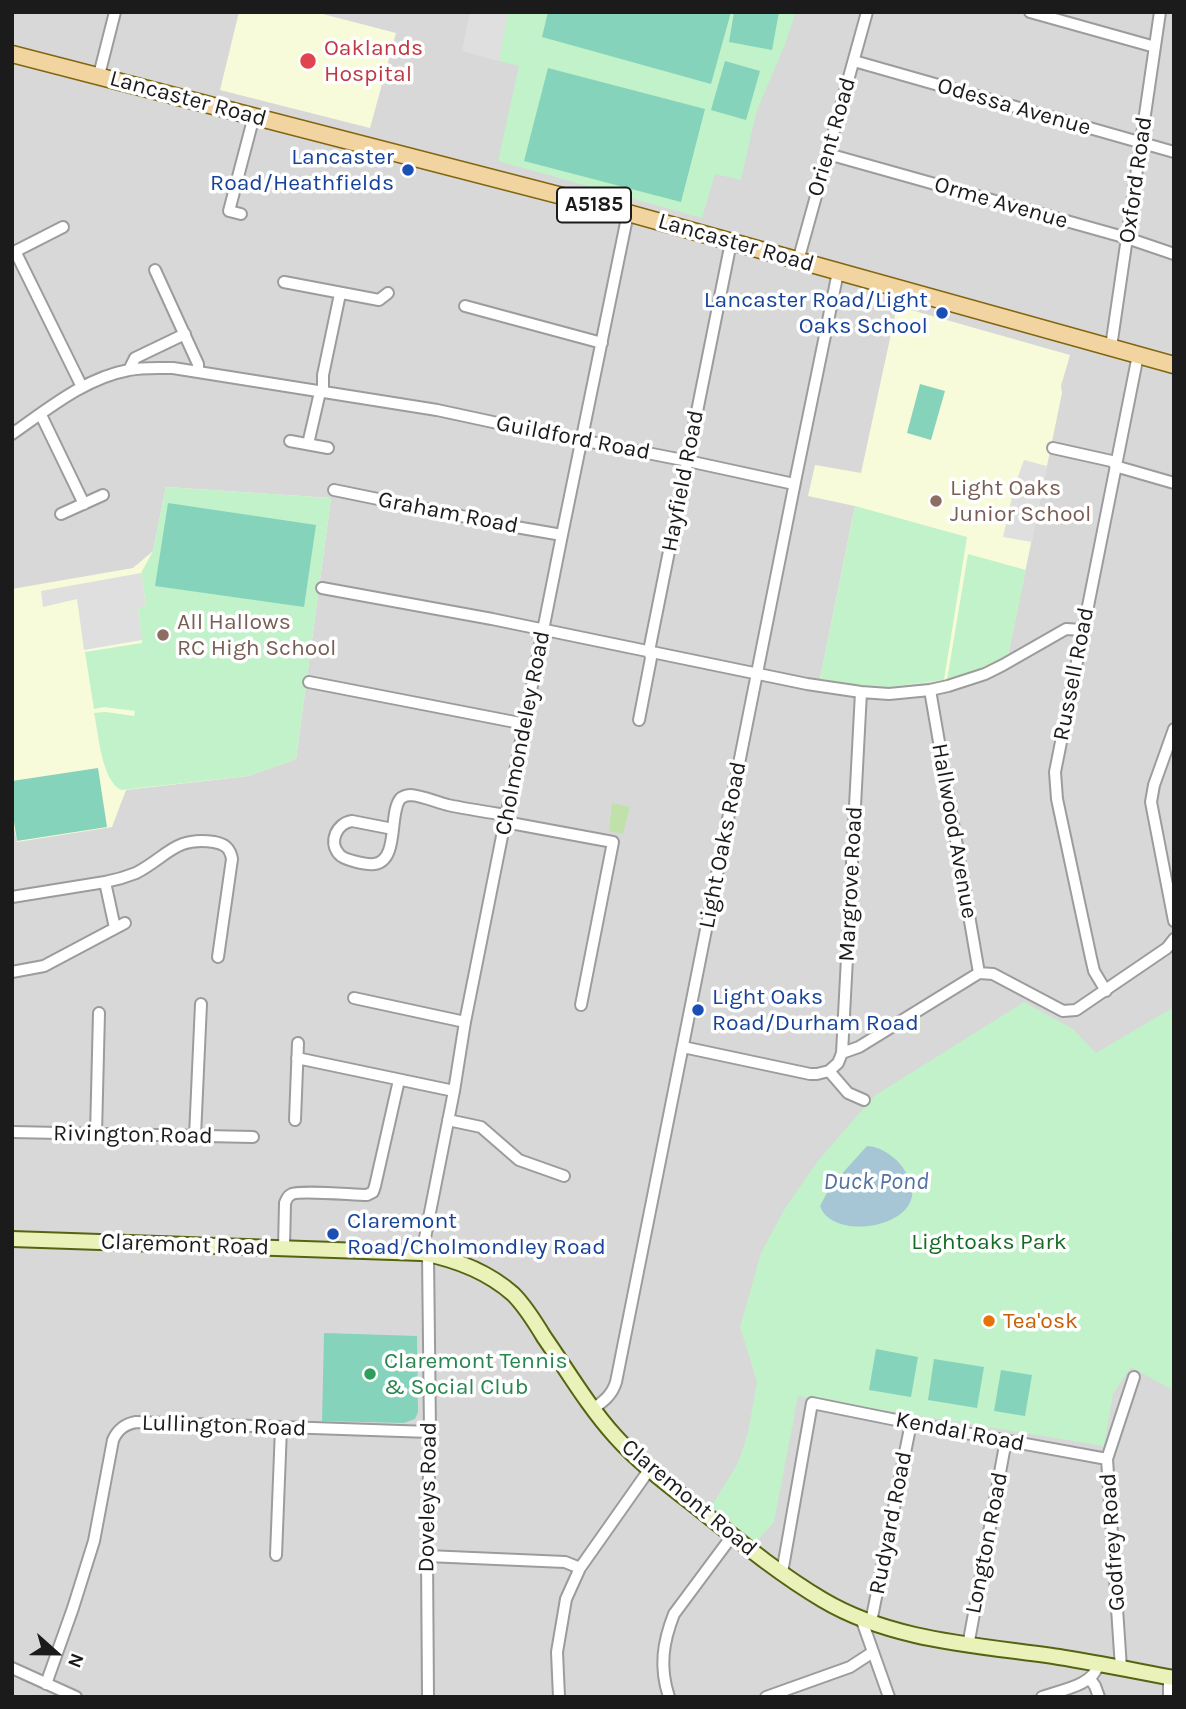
<!DOCTYPE html>
<html>
<head>
<meta charset="utf-8">
<style>
  body { margin:0 }
  #map { position:relative; width:1186px; height:1709px; overflow:hidden; background:#ebe9e1; font-family:Karla,sans-serif }
  canvas { display:block }
  .frame { position:absolute; inset:0; border:14px solid #1b1b1b; pointer-events:none }
  .north { position:absolute; left:21px; top:1618px; width:70px; height:70px; -webkit-text-stroke:5px #fff; paint-order:stroke; rotate:111deg; font-size:19px; font-weight:700; line-height:28px; text-align:center; color:#1b1b1b }
  .north::after { content:''; display:block; margin:auto; width:24px; height:32px; background:#1b1b1b; clip-path:polygon(50% 0,100% 100%,50% 72%,0 100%) }
</style>
</head>
<body>
<div id="map">
<canvas width="1186" height="1709"></canvas>
<div class="frame"></div>
<div class="north">N</div>
</div>
<script>
const context = document.querySelector('canvas').getContext('2d');
context.lineJoin = 'round';
function fillPath(path, color) {
  context.fillStyle = color;
  context.fill(path, 'evenodd');
}
function stroke(path, color, width, dash) {
  context.strokeStyle = color;
  context.lineWidth = width;
  context.lineCap = dash ? 'butt' : 'round';
  context.setLineDash(dash || []);
  context.stroke(path);
}
function drawText(font, color, halo, rows, align = 'center') {
  context.font = font + ' Karla,sans-serif';
  context.lineWidth = 7;
  context.setLineDash([]);
  context.textBaseline = 'middle';
  context.strokeStyle = halo;
  context.fillStyle = color;
  for (const [text, x, y, turn = 0] of rows) {
    context.save();
    context.translate(x, y);
    context.rotate((+turn || 0) * Math.PI / 180);
    context.textAlign = isNaN(turn) ? turn : align;
    if (halo) context.strokeText(text, 0, 0);
    context.fillText(text, 0, 0);
    context.restore();
  }
}
fillPath(new Path2D(`
  M12 12H1174V1697H12Z`), '#d9d8d8');
fillPath(new Path2D(`
  M239 12H315L396 33 370 128 220 90Z
  M897 306 1070 355 1061 386 1062 393 1008 655 985 667 960 676 941 681 875 689 820 679 855 506 808 496 815 465 861 473Z
  M166 487 331 498 296 759 248 776 126 790 112 827 17 842 12 819V589L133 568 153 551Z`), '#f8fbda');
fillPath(new Path2D(`
  M612 803 630 807 623 834 609 831Z`), '#c1e1ab');
fillPath(new Path2D(`
  M470 12H796L785 44 756 113 741 180 715 174 702 218 498 161 519 66 462 51Z
  M166 487 331 498 296 759 248 776 121 790C101 779 99 735 94 713L106 712 134 716 135 711 104 707 94 709 85 652 142 643 138 607 146 606 141 573 153 551Z
  M855 506 967 537 944 680 875 689 820 679Z
  M968 554 1026 570 1008 655C988 665 969 674 947 680Z
  M1024 1002 1073 1029 1096 1053 1174 1007V1235L1171 1237 1174 1249V1391L1131 1367 1113 1394 1104 1446 798 1396 774 1522 756 1542 711 1507 738 1463 748 1433 757 1382 740 1327 761 1253 784 1210 817 1162 874 1096Z`), '#c1f2c9');
fillPath(new Path2D(`
  M548 12H731L711 84 542 37Z
  M734 12H779L772 50 729 42Z
  M725 61 760 71 746 120 711 110Z
  M548 68 705 109 681 202 524 161Z
  M920 384 945 391 931 440 907 433Z
  M168 503 316 525 304 607 155 586Z
  M98 768 107 827 17 841 12 809V781Z
  M324 1333 417 1336 418 1412 415 1419 404 1423 322 1421Z
  M876 1349 918 1357 911 1397 869 1390Z
  M934 1359 984 1367 977 1408 928 1400Z
  M1001 1370 1032 1375 1025 1416 994 1411Z`), '#86d3bb');
fillPath(new Path2D(`
  M470 12H508L499 61 462 51Z
  M1024 460 1047 466 1032 542 1003 537 1014 488Z
  M141 573 146 606 138 608 142 640 84 650 77 599 43 607 41 591Z`), '#dfdfdf');
fillPath(new Path2D(`
  M867 1146C880 1146 897 1158 903 1168 906 1173 910 1178 911 1183 925 1227 833 1243 820 1206L830 1187Z`), '#a6c6d5');
const minor = new Path2D(`
  M1030 12 1155 47
  M854 61 1174 152
  M99 75 115 12
  M828 154 1127 238 1174 254
  M241 214 229 211 254 116
  M15 251 82 387
  M12 253 63 227
  M798 261 867 12
  M155 270 198 364V371
  M284 282 379 300 388 293
  M465 306 602 343
  M1111 347 1160 12
  M129 370 135 358 185 334
  M323 392V375L340 294
  M41 415 84 504
  M12 434C48 409 85 378 129 370 143 367 159 368 173 368L437 410 530 430 688 461 794 484
  M290 441 328 448
  M308 444 320 392
  M1053 448 1116 462
  M1115 466 1174 483
  M334 490 510 526 562 535
  M61 514 103 495
  M322 588 492 619 807 684 861 692 889 694 930 690 948 686 985 674 1003 665 1066 629 1083 630
  M309 682 525 724
  M930 690 979 973
  M639 720 651 658 649 651 731 242
  M1174 729 1154 785 1151 802 1174 921
  M505 822 613 842 581 1005
  M393 829 352 821C337 823 328 842 339 854 343 860 367 865 374 864 400 861 388 811 401 798 404 796 407 795 411 795 423 796 436 802 448 805 467 809 487 812 506 815
  M105 882 115 928
  M12 897 105 882C116 880 126 877 136 873 167 857 175 836 214 842 225 844 230 848 232 859L218 957
  M12 972 44 966 125 923
  M1106 991 1094 971 1091 958 1057 799 1055 772 1138 355
  M354 998 465 1022
  M683 1047 810 1074H817L829 1071 848 1093 864 1100
  M842 1053 859 1047 979 973 993 974 1063 1011 1076 1010 1167 948 1174 939
  M297 1058 454 1091
  M829 1071 838 1063 842 1053 861 692
  M295 1120 298 1043
  M448 1120 481 1127 519 1160 564 1176
  M12 1132 253 1137
  M96 1134 99 1013
  M195 1136 201 1004
  M284 1248 285 1203C287 1199 287 1196 292 1194 301 1190 354 1195 367 1195L373 1192 375 1186 399 1080
  M422 1253 454 1091 465 1022 562 535 628 213
  M593 1409C604 1401 612 1395 616 1382L796 477 838 272
  M276 1555 281 1428
  M427 1556 565 1562 580 1568
  M782 1573 812 1403 911 1423 1107 1459
  M861 1618 889 1697
  M871 1622 911 1423
  M968 1646 1006 1440
  M12 1668 76 1697
  M1121 1668 1107 1459 1134 1377
  M1169 1677V1697
  M1090 1679 1095 1686 1099 1697
  M46 1684 73 1608 94 1541 113 1440C118 1429 125 1424 136 1422L430 1432
  M428 1697 427 1556 430 1432 428 1254
  M559 1697 557 1652 566 1599 580 1568 649 1470
  M669 1697C659 1667 663 1642 674 1614L732 1536
  M766 1697 850 1667 873 1652
  M1042 1697C1060 1690 1093 1686 1098 1665`);
const secondary = new Path2D(`
  M12 1239 422 1253C454 1259 488 1272 513 1294 525 1306 535 1322 544 1337 567 1370 588 1406 615 1436 640 1464 670 1486 699 1509 739 1541 779 1574 823 1600 894 1642 980 1645 1059 1657 1097 1663 1136 1671 1174 1678`);
const primary = new Path2D(`
  M12 54 628 213 1174 365`);
stroke(minor, '#9c9c9c', 14);
stroke(secondary, '#546410', 18);
stroke(primary, '#82650f', 19);
stroke(minor, '#fff', 10);
stroke(secondary, '#eaf1b9', 14);
stroke(primary, '#f1d4a0', 16);
for (const [x, y, r, color] of [
  [308,61,9,"#e0444e"],
  [408,170,7,"#1a4fb4"],
  [942,313,7,"#1a4fb4"],
  [936,501,7,"#8d6e63"],
  [163,635,7,"#8d6e63"],
  [698,1010,7,"#1a4fb4"],
  [333,1234,7,"#1a4fb4"],
  [989,1321,7,"#e8710a"],
  [370,1374,7,"#2e9e5b"]
]) {
  const dot = new Path2D();
  dot.arc(x, y, r, 0, 2 * Math.PI);
  context.fillStyle = color;
  context.fill(dot);
  stroke(dot, '#fff', 2.5);
}
for (const [x, y, w] of [
  [594,205,74]
]) {
  const box = new Path2D();
  box.roundRect(x - w / 2, y - 17.5, w, 35, 5);
  context.fillStyle = '#fff';
  context.fill(box);
  stroke(box, '#1b1b1b', 2);
}
drawText('bold 21px', '#1b1b1b', null, [
  ["A5185",594,205]
]);
drawText('23px', '#be3a42', '#fff', [
  ["Oaklands",324,48],
  ["Hospital",324,74]
], 'left');
drawText('23px', '#1b1b1b', '#fff', [
  ["Lancaster Road",188,99,15],
  ["Odessa Avenue",1014,107,16],
  ["Orient Road",832,137,-74],
  ["Oxford Road",1136,180,-82],
  ["Orme Avenue",1001,203,16],
  ["Lancaster Road",736,243,16],
  ["Guildford Road",573,438,11],
  ["Hayfield Road",683,481,-79],
  ["Graham Road",448,513,11],
  ["Russell Road",1074,674,-79],
  ["Cholmondeley Road",523,733,-79],
  ["Hallwood Avenue",954,831,80],
  ["Light Oaks Road",723,845,-79],
  ["Margrove Road",851,884,-87],
  ["Rivington Road",133,1135,1],
  ["Claremont Road",185,1245,2],
  ["Lullington Road",224,1426,2],
  ["Kendal Road",960,1432,11],
  ["Doveleys Road",428,1497,-89],
  ["Claremont Road",689,1498,40],
  ["Rudyard Road",891,1523,-79],
  ["Godfrey Road",1113,1542,-94],
  ["Longton Road",987,1543,-79]
]);
drawText('23px', '#164399', '#fff', [
  ["Lancaster",394,157],
  ["Road/Heathfields",394,183],
  ["Lancaster Road/Light",928,300],
  ["Oaks School",928,326],
  ["Light Oaks",712,997,"left"],
  ["Road/Durham Road",712,1023,"left"],
  ["Claremont",347,1221,"left"],
  ["Road/Cholmondley Road",347,1247,"left"]
], 'right');
drawText('23px', '#785e54', '#fff', [
  ["Light Oaks",950,488],
  ["Junior School",950,514],
  ["All Hallows",177,622],
  ["RC High School",177,648]
], 'left');
drawText('23px', '#166b24', '#fff', [
  ["Lightoaks Park",989,1242]
]);
drawText('23px', '#c56008', '#fff', [
  ["Tea'osk",1003,1321]
], 'left');
drawText('23px', '#27864d', '#fff', [
  ["Claremont Tennis",384,1361],
  ["& Social Club",384,1387]
], 'left');
drawText('italic 24px', '#52739f', '#fff', [
  ["Duck Pond",876,1182]
]);
</script>
</body>
</html>
